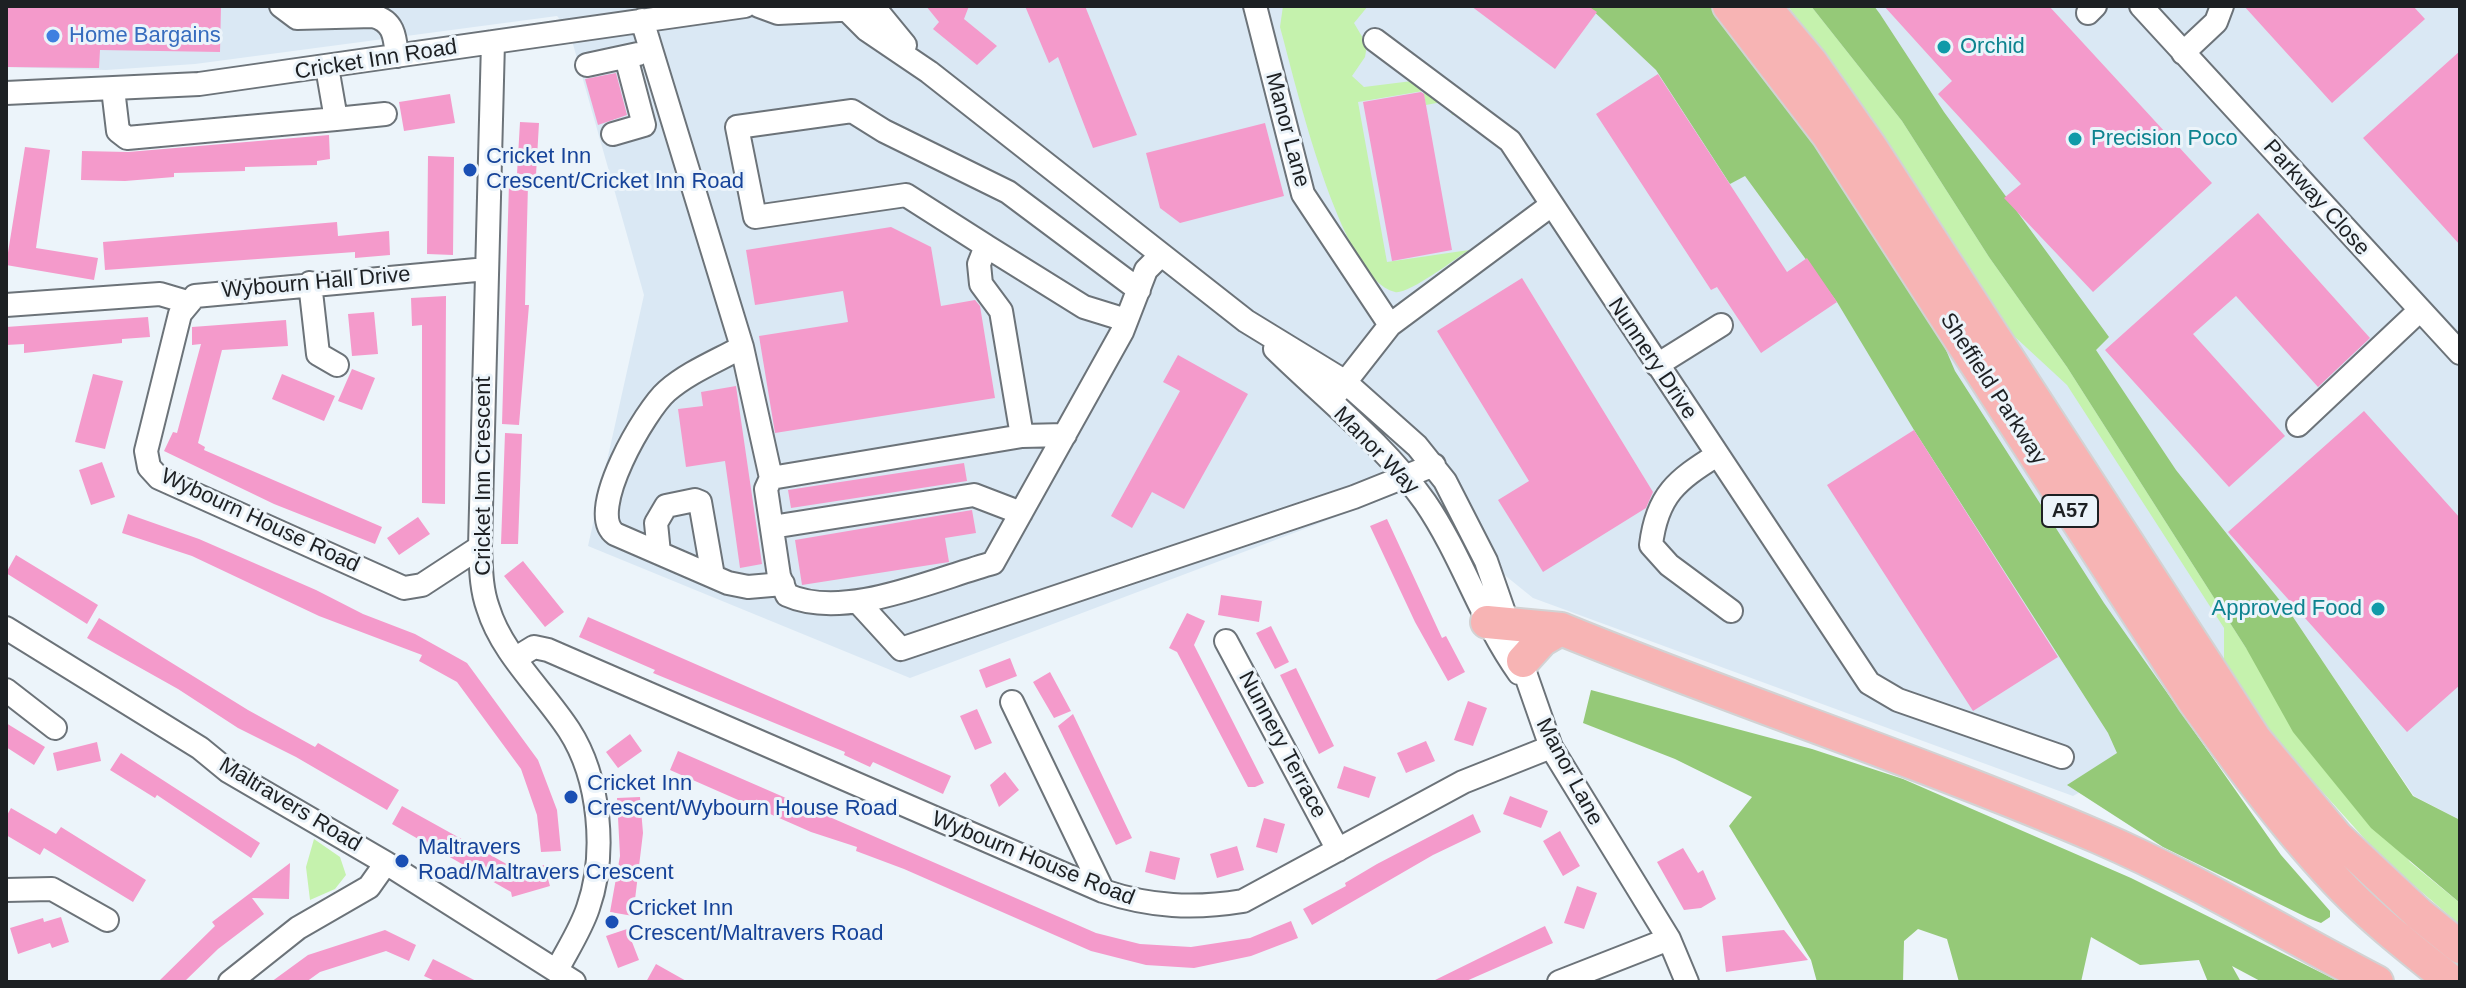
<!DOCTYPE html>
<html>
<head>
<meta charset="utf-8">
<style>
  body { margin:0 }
  #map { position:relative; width:2466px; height:988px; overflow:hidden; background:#ecf4fa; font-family:Arial,sans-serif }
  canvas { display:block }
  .frame { position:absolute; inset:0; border:8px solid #1d2023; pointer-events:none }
</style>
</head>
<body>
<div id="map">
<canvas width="2466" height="988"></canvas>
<div class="frame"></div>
</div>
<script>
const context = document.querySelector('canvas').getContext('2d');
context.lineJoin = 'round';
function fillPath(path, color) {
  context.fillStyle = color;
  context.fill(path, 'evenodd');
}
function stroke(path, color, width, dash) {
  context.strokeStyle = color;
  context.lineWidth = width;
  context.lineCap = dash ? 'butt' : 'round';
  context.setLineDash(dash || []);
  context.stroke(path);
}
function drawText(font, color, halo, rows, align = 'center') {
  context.font = font + ' Arial,sans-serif';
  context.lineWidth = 6;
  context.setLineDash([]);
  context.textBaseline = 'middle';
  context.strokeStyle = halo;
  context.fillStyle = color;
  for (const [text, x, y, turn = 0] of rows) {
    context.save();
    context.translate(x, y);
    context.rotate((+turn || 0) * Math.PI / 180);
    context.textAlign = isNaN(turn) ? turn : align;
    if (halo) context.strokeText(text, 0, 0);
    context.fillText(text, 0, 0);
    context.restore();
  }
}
fillPath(new Path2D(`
  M6 6H2460V820L2414 796 2321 659 2073 796 1533 598 1413 501 1397 494 910 678 588 546 644 295 569 30 557 16 195 64 106 70 6 67Z`), '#dae8f4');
fillPath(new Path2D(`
  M1283 6H1368L1354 23 1367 45 1365 57 1352 76 1364 87 1420 80 1461 112 1452 115 1447 101 1426 105 1423 91 1358 102 1387 262 1469 250C1455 259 1408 295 1395 292 1340 280 1294 77 1280 27Z
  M1788 6H1811L1902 121 1989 257 2067 367 2246 648 2410 862 2460 903V925L2381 857 2274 738 2224 660V628L2067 385 2014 336 1885 140Z
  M314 839 340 857 346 875 335 889 310 900 306 867Z`), '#c5f2ad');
fillPath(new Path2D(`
  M1588 6H1712L1785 92 1931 315 1955 371 2104 603 2281 855 2330 911V917L2321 923 2308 918 2163 847 2067 785 2117 753 2108 733 1914 430 1837 302 1745 176 1730 184 1656 70Z
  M1811 6H1874L1880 14 1944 112 2109 337 2096 350 2176 470 2293 617 2413 796 2460 820V903L2371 828 2293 732 2246 648 2067 367 1989 257 1902 121Z
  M1591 690 1812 749 1903 779 2131 878 2340 982H2262L2232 966 2241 982H2208L2199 960 2140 965 2091 937 2081 982H1959L1947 939 1918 929 1904 941 1903 982H1817L1811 960 1729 826 1752 797 1675 759 1583 723Z`), '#95c978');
fillPath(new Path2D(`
  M6 6H221L220 52 100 50 99 68 6 67Z
  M926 6H969L964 19 997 46 977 65 933 29 939 22Z
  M1025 6H1085L1137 135 1093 148 1058 57 1049 63Z
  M1471 6H1588L1597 12 1555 69Z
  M1884 6H2049L2212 183 2093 292 2004 198 2021 184 1938 94 1952 81Z
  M2244 6H2413L2425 19 2332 103Z
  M2460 51V245L2363 138Z
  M616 73 627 115 598 125 585 79Z
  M1658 74 1787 272 1807 258 1837 302 1761 353 1717 287 1711 290 1596 114Z
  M1421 92 1424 94 1452 250 1392 261 1363 102Z
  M450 94 455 123 404 131 399 102Z
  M520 122 539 123 536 175 517 174Z
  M1265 123 1284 196 1180 223 1160 208 1146 153Z
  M329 135 330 159 317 161V165L245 167V171L174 173V177L125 181 81 180 82 151 128 152Z
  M25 147 50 150 36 248 98 258 94 280 6 265Z
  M428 156 454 157 453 255 427 254Z
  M509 183 528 184 525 305H529L519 425 502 424Z
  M2258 213 2370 338 2318 387 2236 296 2193 334 2285 436 2229 487 2105 350Z
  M337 222 338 236 389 231 390 255 355 258V252L105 270 103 242Z
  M891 227 931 247 941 306 975 300 980 306 995 398 775 433 759 336 848 322 843 291 755 305 746 250Z
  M1522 278 1653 492 1646 508 1543 572 1498 500 1529 481 1437 331Z
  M446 296 445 504 422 503V325L412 326 411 298Z
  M374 312 378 354 352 356 348 314Z
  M148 317 150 337 122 339V343L24 353V344L6 345V327Z
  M286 320 288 346 222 350 198 443 205 447 204 450 382 527 375 544 274 504 164 451 173 432 177 433 201 344 192 345V327Z
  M1178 355 1248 394 1184 509 1152 492 1132 528 1111 516 1180 391 1163 382Z
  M352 369 375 378 362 410 338 401Z
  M93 374 123 381 105 449 75 442Z
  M282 374 335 396 324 421 272 399Z
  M736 386 762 564 740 568 725 461 686 467 678 409 703 406 701 392Z
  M2364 411 2460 518V685L2407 732 2228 532Z
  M1914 430 2058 657 1973 711 1827 485Z
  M505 433 522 434 518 544H501Z
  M102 462 115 497 91 505 79 470Z
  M964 463 967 481 791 508 788 490Z
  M972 510 976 533 945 538 949 562 802 585 795 540Z
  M128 514 199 539 316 590 363 614 415 634 467 663 538 760 557 810 561 851 541 852 537 815 521 769 457 682 419 661 422 655 319 616 192 556 122 533Z
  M418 517 430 534 399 555 387 538Z
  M1387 519 1442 638 1446 636 1465 672 1448 681 1415 622 1370 526Z
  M16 555 98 605 87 624 6 573Z
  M523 561 564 612 545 627 504 576Z
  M1221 595 1262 601 1259 622 1218 615Z
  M1187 613 1205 621 1194 645 1264 783 1255 787H1248L1177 652 1169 648Z
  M588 617 951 776 943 794 873 762 870 767 844 755 845 752 653 673 655 670 579 637Z
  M99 618 248 710 315 747 318 743 399 790 387 810 296 757 238 728 178 689 87 638Z
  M1271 626 1289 662 1275 669 1256 633Z
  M1010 658 1017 676 986 688 979 670Z
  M1296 668 1334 746 1319 754 1280 675Z
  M1050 672 1071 711 1054 718 1033 682Z
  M1468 701 1487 708 1473 746 1454 740Z
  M977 709 992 743 975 750 960 716Z
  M1073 714 1132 838 1116 845 1058 726Z
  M6 723 45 747 34 765 6 747Z
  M630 734 642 751 618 768 606 752Z
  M1426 741 1435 761 1406 773 1397 753Z
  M97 742 101 761 57 771 53 753Z
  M678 751 1096 933 1140 944 1191 947 1250 938 1291 921 1298 938 1251 956 1194 968 1146 965 1091 951 904 869 856 851 857 847 811 832 670 770Z
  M121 753 260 843 251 858 157 795 155 798 110 770Z
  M1344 766 1376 777 1369 798 1337 788Z
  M1005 772 1019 790 999 807 990 785Z
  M1510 796 1548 811 1541 828 1503 814Z
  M640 797 643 833 633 916 610 912 620 856 617 798Z
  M402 806 521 872 544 865 550 886 512 897 511 892 392 824Z
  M11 808 56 834 61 827 146 880 133 902 44 848 40 855 6 835V817Z
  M1473 814 1481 832 1433 855 1312 925 1303 909 1346 886 1345 883 1377 864Z
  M1264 818 1285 824 1277 853 1256 847Z
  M1560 831 1580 866 1563 876 1543 841Z
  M1237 846 1244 870 1217 878 1210 854Z
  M1683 848 1698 873 1703 870 1716 899 1701 908 1684 910 1657 862Z
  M1150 851 1180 858 1175 880 1145 872Z
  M290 863 289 899 252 898 264 914 218 949 184 982H158L215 926 212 922Z
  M1577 886 1597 893 1584 929 1564 923Z
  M61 917 69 942 52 948 50 943 18 954 10 928 43 918 44 922Z
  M1545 926 1553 943 1464 982H1431Z
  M627 929 639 960 618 968 606 936Z
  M385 930 416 945 409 961 386 951 320 972 306 982H271L308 955Z
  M1784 930 1808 960 1726 972 1722 936Z
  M433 959 451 968 478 982H437L424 976Z
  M656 964 688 982H646Z`), '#f49acb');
const minor = new Path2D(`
  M281 6 297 18 373 16C394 21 395 37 397 56
  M759 6 778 13 859 9
  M873 6 905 45
  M1255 6 1303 194 1390 325
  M2141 6 2460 353
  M847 10 867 30 929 72 1246 321 1344 381 1417 446 1445 481 1486 561 1551 747 1669 939 1687 982
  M2088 13 2095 6
  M642 20 742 347
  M1375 40 1510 141 1869 683 1898 700 2062 757
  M493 42 480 547C481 568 481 589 488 608 502 654 543 690 569 730 600 778 607 854 588 908 581 929 568 949 558 968
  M2183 53 2216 22 2222 6
  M587 65 638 54
  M113 89 118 131 127 138 336 119 327 67
  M6 93 199 84 745 6
  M336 119 385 114
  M613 134 644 125 626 57
  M986 246 1084 307 1126 320
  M310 283 318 354 337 365
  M1139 290 1008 192 884 131 852 111 737 127 755 217 906 195 986 246 979 264 981 284 1001 311 1022 436 771 478 766 489 779 576 787 595C845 621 934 579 993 563L1122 332 1146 270 1161 255
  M6 305 160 294 187 302
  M1275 349C1326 399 1384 444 1425 502 1462 556 1481 620 1519 673
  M1657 365 1721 325
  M1336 394 1390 325 1550 206
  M2298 425 2419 311
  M1022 436 1065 435
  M1717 455C1677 480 1657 495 1651 545L1669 565 1731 611
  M771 478 742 347C717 361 689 372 667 391 646 409 585 512 615 534L728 583 748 587 783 584
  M772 527 974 495 1021 513
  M480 547 422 585 404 588 159 478 149 467 146 451 180 314 195 296 487 269
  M659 553 656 523 666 506 695 500 700 502 713 576
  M858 602 901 649 1354 497 1434 465
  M6 628 200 748 228 771 386 863 574 982
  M1226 641 1338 850
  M516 658 534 647 548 650 1103 891C1151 907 1194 909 1243 901L1463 782 1551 747
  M6 690 55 728
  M1012 702 1103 891
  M6 890 52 889 107 920
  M230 982 298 928 369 887 386 863
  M1559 982 1669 939`);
const highway = new Path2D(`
  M1729 6 1828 135 2194 701C2241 766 2288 831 2344 889 2377 923 2415 952 2452 982
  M1764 6 1811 62 1870 146 2255 739 2337 837 2419 914 2460 947
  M1487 622 1561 629
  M1523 661 1542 640 1561 629C1739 702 1921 761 2098 837 2193 878 2285 934 2377 982`);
stroke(minor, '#6c7379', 26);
stroke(highway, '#d2d2d3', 36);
stroke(minor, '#fff', 22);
stroke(highway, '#f7b4b4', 32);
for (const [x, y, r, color] of [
  [53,36,8,"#3f7fe0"],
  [1944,47,8,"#0f9aa8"],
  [2075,139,8,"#0f9aa8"],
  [470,170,8,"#1a4fb4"],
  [2378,609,8,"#0f9aa8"],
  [571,797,8,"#1a4fb4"],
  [402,861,8,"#1a4fb4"],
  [612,922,8,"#1a4fb4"]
]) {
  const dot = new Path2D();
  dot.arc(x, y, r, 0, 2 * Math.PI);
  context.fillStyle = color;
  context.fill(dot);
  stroke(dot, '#ecf4fa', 3);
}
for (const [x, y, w] of [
  [2070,511,56]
]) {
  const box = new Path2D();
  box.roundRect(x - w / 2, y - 16, w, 32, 6);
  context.fillStyle = '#ecf4fa';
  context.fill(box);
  stroke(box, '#1d2023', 2);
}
drawText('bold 20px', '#1d2023', null, [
  ["A57",2070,511]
]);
drawText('22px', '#366cbe', '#ecf4fa', [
  ["Home Bargains",69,36]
], 'left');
drawText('22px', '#0d838f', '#ecf4fa', [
  ["Orchid",1960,47],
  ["Precision Poco",2091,139],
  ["Approved Food",2362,609,"right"]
], 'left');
drawText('22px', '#1d2023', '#ecf4fa', [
  ["Cricket Inn Road",376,60,-9],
  ["Manor Lane",1287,130,75],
  ["Parkway Close",2316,198,48],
  ["Wybourn Hall Drive",316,283,-5],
  ["Nunnery Drive",1652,359,56],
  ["Sheffield Parkway",1993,389,57],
  ["Manor Way",1376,451,46],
  ["Cricket Inn Crescent",484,476,-90],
  ["Wybourn House Road",260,521,25],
  ["Nunnery Terrace",1282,745,62],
  ["Manor Lane",1569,772,62],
  ["Maltravers Road",290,805,31],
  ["Wybourn House Road",1033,859,22]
]);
drawText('22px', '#164399', '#ecf4fa', [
  ["Cricket Inn",486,157],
  ["Crescent/Cricket Inn Road",486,182],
  ["Cricket Inn",587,784],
  ["Crescent/Wybourn House Road",587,809],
  ["Maltravers",418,848],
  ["Road/Maltravers Crescent",418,873],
  ["Cricket Inn",628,909],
  ["Crescent/Maltravers Road",628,934]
], 'left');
</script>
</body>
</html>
